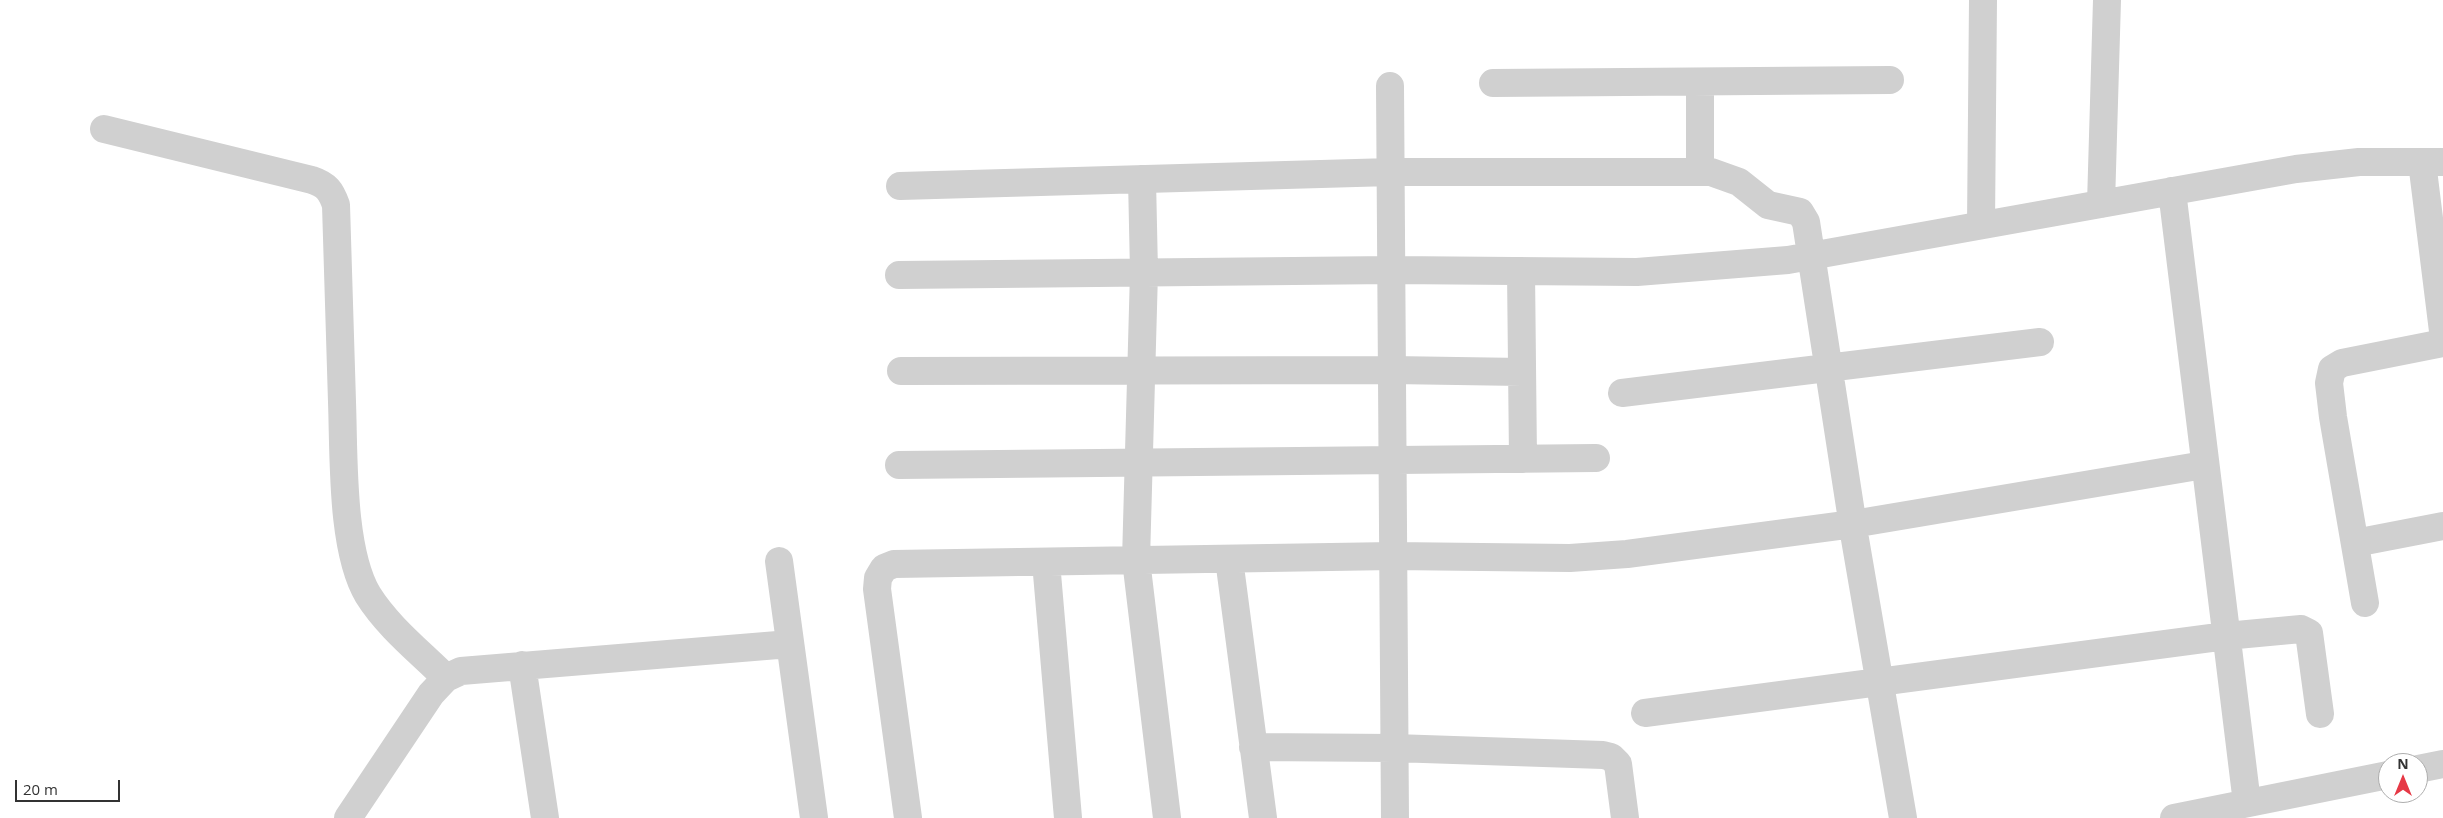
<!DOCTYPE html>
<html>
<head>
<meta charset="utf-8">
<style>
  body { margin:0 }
  #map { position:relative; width:2443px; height:818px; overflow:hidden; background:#fff; font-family:"Open Sans",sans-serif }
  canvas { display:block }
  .north { position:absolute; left:2378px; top:753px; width:50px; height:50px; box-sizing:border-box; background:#fff; border:1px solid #adadad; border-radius:50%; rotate:0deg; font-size:14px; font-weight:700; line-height:20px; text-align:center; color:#333 }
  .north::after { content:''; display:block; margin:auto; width:18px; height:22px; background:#e63946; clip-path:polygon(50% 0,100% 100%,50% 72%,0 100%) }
  .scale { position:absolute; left:15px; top:780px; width:105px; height:22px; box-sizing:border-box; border:2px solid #333; border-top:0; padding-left:6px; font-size:15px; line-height:18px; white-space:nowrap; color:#333; -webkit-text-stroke:4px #fff; paint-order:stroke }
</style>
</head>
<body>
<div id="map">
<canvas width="2443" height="818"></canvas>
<div class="north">N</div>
<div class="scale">20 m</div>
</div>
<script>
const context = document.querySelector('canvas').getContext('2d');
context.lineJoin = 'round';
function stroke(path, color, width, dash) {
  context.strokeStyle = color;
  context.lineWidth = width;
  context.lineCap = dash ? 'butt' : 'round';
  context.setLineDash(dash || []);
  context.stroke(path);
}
stroke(new Path2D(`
  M1700 82V172
  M1493 83 1890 80
  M1390 86 1395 818
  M104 129 312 180C327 185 331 191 336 205 338 271 340 336 342 402 344 456 341 550 368 595 388 627 420 652 446 678
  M2422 162 2443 331
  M1142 179 1144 272 1136 560 1167 818
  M900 186 1391 172H1711L1739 182 1768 205 1800 212 1806 222 1855 539 1903 818
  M2172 191 2247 803
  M2101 204 2107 0
  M1981 225 1983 0
  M1521 271 1523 459
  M899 275 1392 270 1637 272 1788 260 2296 169 2359 162H2443
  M901 371 1392 370 1522 372
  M1622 393 2040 342
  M899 465 1596 458
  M2355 543 2443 526
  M1229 559 1263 818
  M779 561 814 818
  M1046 562 1068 818
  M2365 603 2333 417 2329 383 2332 369 2342 363 2443 343
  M522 665 545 818
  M1645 713 2226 636 2301 629 2309 633 2320 714
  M1253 747 1394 748 1603 755 1611 757 1618 764 1625 818
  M2418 769 2443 764
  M348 818 431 694 446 678 461 671 790 644
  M908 818 877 589 878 578 884 568 894 564 1393 556 1570 558 1627 554 1853 524 2204 465
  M2174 818 2388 775`), '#d0d0d0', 28);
</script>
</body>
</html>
